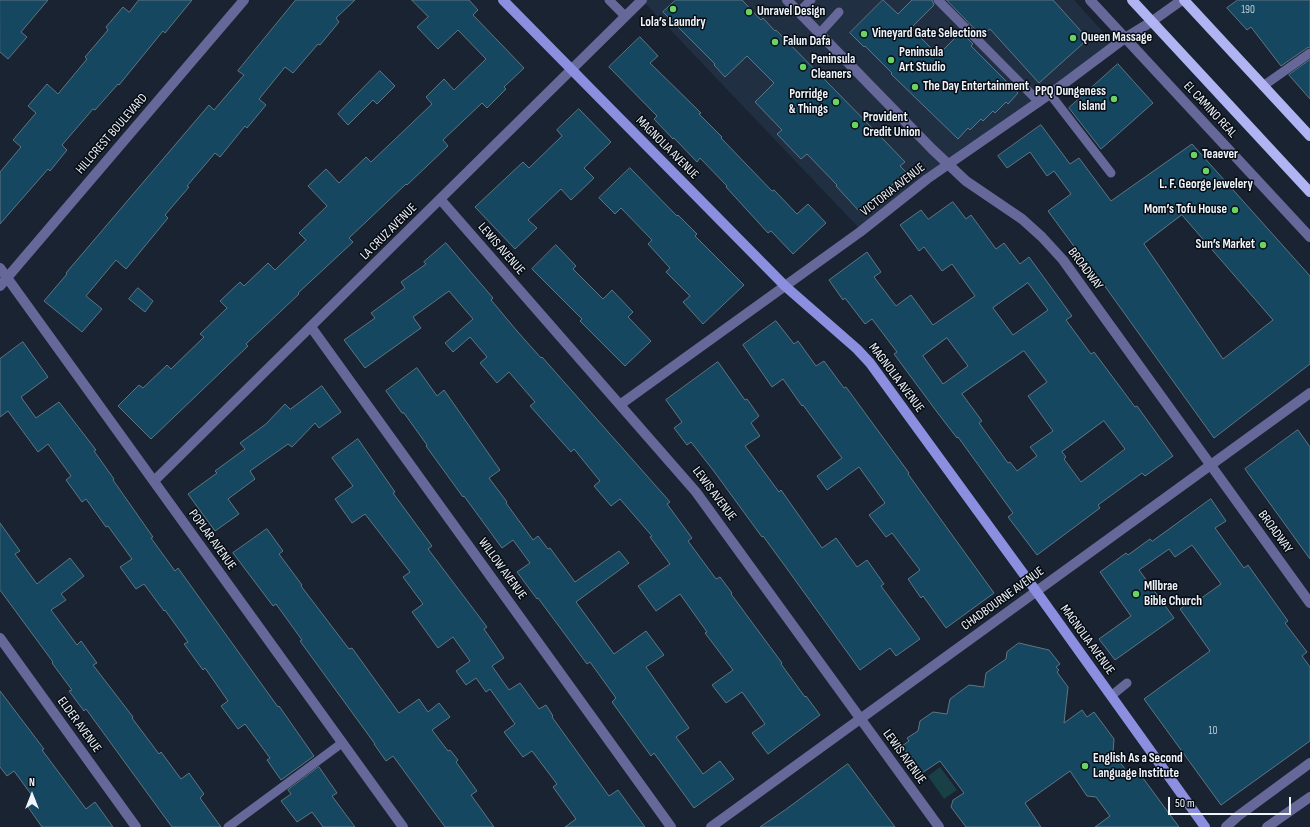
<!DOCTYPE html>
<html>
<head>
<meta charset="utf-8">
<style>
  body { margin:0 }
  #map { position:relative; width:1310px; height:827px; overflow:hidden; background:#192332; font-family:"Sofia Sans Condensed",sans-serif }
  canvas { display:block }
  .north { position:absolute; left:12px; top:775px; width:40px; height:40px; -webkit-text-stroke:3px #080c13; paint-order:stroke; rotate:0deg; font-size:11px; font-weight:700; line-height:16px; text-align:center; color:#eff5fd }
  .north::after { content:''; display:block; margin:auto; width:14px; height:18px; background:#eff5fd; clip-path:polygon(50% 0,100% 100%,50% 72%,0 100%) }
  .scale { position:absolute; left:1168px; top:797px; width:123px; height:18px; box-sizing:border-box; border:2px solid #eff5fd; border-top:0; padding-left:5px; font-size:12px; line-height:14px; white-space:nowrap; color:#eff5fd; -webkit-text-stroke:3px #080c13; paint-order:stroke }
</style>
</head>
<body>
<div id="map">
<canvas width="1310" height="827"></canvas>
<div class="north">N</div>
<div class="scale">50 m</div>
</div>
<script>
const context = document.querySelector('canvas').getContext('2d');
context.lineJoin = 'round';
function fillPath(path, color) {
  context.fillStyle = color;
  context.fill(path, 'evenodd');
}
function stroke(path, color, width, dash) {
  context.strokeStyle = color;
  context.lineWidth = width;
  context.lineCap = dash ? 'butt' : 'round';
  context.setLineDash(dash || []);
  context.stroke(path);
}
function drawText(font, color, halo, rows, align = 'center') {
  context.font = font + ' "Sofia Sans Condensed",sans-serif';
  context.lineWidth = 3;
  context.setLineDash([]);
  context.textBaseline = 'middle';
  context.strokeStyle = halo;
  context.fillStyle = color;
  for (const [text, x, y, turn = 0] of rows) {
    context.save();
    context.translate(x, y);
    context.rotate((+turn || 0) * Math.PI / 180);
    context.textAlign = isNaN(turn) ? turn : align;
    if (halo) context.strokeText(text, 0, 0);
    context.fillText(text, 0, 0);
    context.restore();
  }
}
fillPath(new Path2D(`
  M642 0H1074L1114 44 858 227Z`), '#212f43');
fillPath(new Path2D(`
  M940 767 957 790 944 799 928 776Z`), '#1a4047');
const building = new Path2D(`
  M0 0H48L21 32 27 37 8 59 0 52Z
  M139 0H192L165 33 163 31 119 85 118 84 95 110 93 109 62 145 67 150 50 171 48 169 0 224V172L21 147 13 140 36 113 28 106 47 84 58 94 87 59 85 57 108 30 106 27 123 7 129 12Z
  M296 0H355L336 18 339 22 320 45 318 44 293 73 285 67 259 99 266 105 247 128 245 126 220 157 215 153 187 186 189 187 165 215 168 218 126 269 116 260 86 296 102 309 82 332 44 301 67 274 66 273 209 105 214 110 244 75 238 71Z
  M412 0H469L478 10 473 15 524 68 504 87 506 89 487 108 482 103 443 140 448 146 407 185 406 184 349 238 353 242 298 293 299 294 246 344 248 346 151 439 118 406 139 385 143 388 167 365 171 369 204 337 200 334 227 308 220 301 240 282 244 286 268 263 275 270 306 240 299 233 327 206 308 186 326 169 339 183 366 157 371 162 432 104 426 97 444 79 454 90 486 59 458 30 438 49 417 27 428 17Z
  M676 0H742L761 20 763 18 775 31 776 30 881 137 905 162 900 166 906 172 878 198 876 196 860 212 836 186 837 185 807 154 801 159 777 134 782 130 755 102 774 83 747 56 725 77 714 65 715 64 663 12Z
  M883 0 898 14 912 0H932L934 5 911 28 938 55 961 32 973 44 971 46 1018 93 1008 104 1006 102 995 113 993 111 983 121 981 119 970 130 968 128 958 139 891 74 892 73 865 46 864 47 850 33Z
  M947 0H1053L1088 39 1039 83 990 29 982 36Z
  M1238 0H1310V47L1307 48 1281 66 1251 27 1247 30 1227 8Z
  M640 37 658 56 650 63 701 113 699 114 722 137 721 138 772 191 774 190 797 214 808 204 826 223 793 254 771 231 768 233 726 187 727 186 700 158 697 162 674 138 673 139 654 119 657 116 609 67Z
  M1310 60V99L1289 75Z
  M1118 64 1153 103 1101 149 1069 108Z
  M380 71 395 86 377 104 373 100 348 125 338 114Z
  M579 109 611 142 584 168 594 178 571 200 561 189 528 220 537 228 515 249 475 207 523 162 529 168 562 136 557 130Z
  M1041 125 1070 164 1079 158 1111 201 1192 144 1310 276V364L1214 438 1099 278 1098 279 1048 211 1071 194 1054 171 1047 176 1030 152 1007 168 998 156ZM1182 215 1273 320 1223 359 1144 244Z
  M630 168 677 216 678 215 697 234 695 236 744 285 703 324 683 302 690 296 666 272 670 268 648 244 652 240 621 208 615 214 599 198Z
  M953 202 966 219 971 215 996 249 1004 243 1020 264 1029 257 1072 316 1066 320 1091 354 1094 352 1135 407 1137 406 1173 456 1145 476 1142 473 1098 505 1100 508 1037 555 1008 517 1013 513 958 437 957 438 937 412 894 354 897 352 872 319 865 324 845 298 843 300 829 280 867 252 881 272 874 277 896 306 911 295 933 325 975 296 952 264 942 271 924 247 919 251 900 225 921 210 928 219ZM1028 283 1048 310 1013 335 993 308ZM947 338 968 366 943 384 923 356ZM1024 351 1047 382 1028 396 1053 431 1030 447 1037 456 1017 471 1010 462 1008 463 979 423 982 421 962 394ZM1104 421 1125 449 1081 482 1064 459 1066 457 1062 452Z
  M446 243 493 298 491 300 517 331 541 358 542 357 670 502 667 504 692 538 688 541 716 579 720 577 732 593 731 594 782 663 781 664 805 697 806 696 820 715 768 754 752 733 765 724 742 692 726 703 712 685 733 670 705 633 707 632 680 594 656 611 638 586 670 564 650 537 652 536 620 499 611 506 594 486 600 481 574 449 571 452 530 406 535 402 509 372 497 383 480 363 487 357 470 337 453 352 445 343 473 319 449 291 413 317 421 328 365 368 344 340 375 318 371 313 405 288 401 282 426 264 424 262Z
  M556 245 576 266 573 269 603 299 612 290 633 312 628 317 651 341 625 366 580 321 582 319 532 269Z
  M138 288 153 301 145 312 129 299Z
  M776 321 794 344 798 341 816 366 824 361 844 388 846 387 909 473 908 474 994 593 946 628 923 596 921 598 908 579 920 570 892 533 886 537 869 515 885 503 859 467 827 490 817 476 842 458 803 405 802 406 783 379 772 387 743 345Z
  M23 342 48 377 21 397 36 418 59 402 96 450 94 451 114 479 113 480 153 537 151 538 175 571 178 568 278 707 279 706 314 756 281 780 267 760 270 758 245 724 238 729 221 706 228 701 205 668 203 670 184 644 188 642 165 610 164 611 144 584 136 589 120 567 132 559 108 526 106 527 86 499 82 502 66 480 71 476 48 444 38 452 8 411 0 417V359Z
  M718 362 745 400 747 399 759 416 751 423 760 436 745 446 779 492 781 490 822 548 836 538 857 567 867 560 884 584 881 586 920 639 896 656 890 648 860 670 785 566 763 536 762 537 713 470 691 442 687 445 674 428 682 422 666 400Z
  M417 368 437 396 444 390 500 470 489 478 507 502 506 503 533 540 538 536 548 549 550 548 575 582 619 551 629 563 576 602 614 654 646 631 664 655 646 667 689 728 676 737 703 774 720 761 734 779 694 808 654 753 651 756 612 702 616 698 590 662 587 664 538 598 537 599 517 572 530 563 513 540 502 548 464 496 463 497 426 446 427 445 404 413H402L386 391Z
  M322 386 341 412 319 428 315 423 292 447 288 444 250 471 255 479 228 499 239 514 215 531 188 494 217 473 215 471 245 449 240 443 266 424 285 404 290 409Z
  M1298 430 1310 447V559L1245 469Z
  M358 439 395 492 393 493 432 546 428 549 487 627 484 629 504 658 492 666 509 690 520 683 539 709 546 705 553 716 552 717 609 796 618 790 645 827H565L576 819 553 787 557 784 532 751 523 757 504 732 515 724 490 689 486 692 476 678 466 685 456 671 470 661 453 637 438 648 412 612 423 604 403 577 410 572 365 514 352 523 335 499 353 486 332 458Z
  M1211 499 1226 521 1215 528 1244 568 1248 565 1288 621 1285 623 1307 652 1302 656 1310 667V741L1221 805 1144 699 1210 651 1180 609 1194 599 1196 602 1221 584 1192 545 1175 557 1169 549 1139 570 1174 618 1115 660 1099 639 1131 616 1100 572 1126 553 1128 555 1150 539 1152 541Z
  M0 523 20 551 15 554 37 584 70 558 84 576 61 594 66 600 51 610 77 645 81 641 97 663 93 665 133 717 132 718 159 754 161 752 181 779 189 773 204 794 200 798 221 827H172L86 709 84 711 69 691 72 690 52 663 53 662 0 590Z
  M267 529 283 551 279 554 302 585 301 586 349 649 352 648 399 713 419 699 428 712 439 703 450 717 432 730 448 751 450 750 458 760 456 762 477 791 471 795 494 827H445L393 756 386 761 374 744H375L300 641 302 640 276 604 273 606 233 553Z
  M1019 643 1049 650 1060 664 1056 667 1059 670 1057 672 1068 687 1064 723 1082 710 1087 717 1094 712 1114 739 1113 753 1128 773 1140 774 1179 827H1095L1110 816 1096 797 1087 796 1070 771 1025 803 1041 827H966L951 807 953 800 964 793 940 761 922 773 902 746 909 741 907 738 918 731 920 721 933 712 947 714 950 699 969 685 984 687 986 673 1006 659 1007 652Z
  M0 691 44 749 42 750 86 809 95 802 113 827H42L28 807 36 801 14 771 7 776 0 767Z
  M848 764 895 827H760L785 810Z
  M319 767 337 793 332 796 355 827H323L312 812 297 822 281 801 291 794 288 790Z`);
fillPath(building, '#154760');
stroke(building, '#607582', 1);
stroke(new Path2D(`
  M609 0 625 16
  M938 0 1039 102
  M799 12 811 0
  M820 33 839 12
  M1263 86 1310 53
  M1050 94 1111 173
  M1111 696 1127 683
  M228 827 342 743`), '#66689a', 9);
stroke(new Path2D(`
  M1090 0 1310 237
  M440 199 696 492 939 827
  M0 268 403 827
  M311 327 671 827
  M621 404 860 232 927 179 1050 94 1125 38 1151 22 1182 0
  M154 481 642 0
  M0 638 136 827
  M711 827 1310 393`), '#66689a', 10);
stroke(new Path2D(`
  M787 0 932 149 966 181 1022 219 1042 237 1063 260 1310 603
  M0 286 244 0
  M1226 827 1238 816 1310 763
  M1267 827 1310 797`), '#66689a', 10);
stroke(new Path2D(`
  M503 0 785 286 857 349 870 363 1036 591 1205 827`), '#8c8fdf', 10);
stroke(new Path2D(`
  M1132 0 1310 192
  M1184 0 1310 136`), '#b0b4f2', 10);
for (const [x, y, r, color] of [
  [673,9,4,"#69d364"],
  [749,12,4,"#69d364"],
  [864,34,4,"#69d364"],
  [1073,38,4,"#69d364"],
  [775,42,4,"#69d364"],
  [891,60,4,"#69d364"],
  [803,67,4,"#69d364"],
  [915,87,4,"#69d364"],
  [1114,99,4,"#69d364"],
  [836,102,4,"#69d364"],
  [855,125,4,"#69d364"],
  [1194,155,4,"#69d364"],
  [1206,171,4,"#69d364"],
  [1235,210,4,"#69d364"],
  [1263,245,4,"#69d364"],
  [1136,594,4,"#69d364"],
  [1085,766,4,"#69d364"]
]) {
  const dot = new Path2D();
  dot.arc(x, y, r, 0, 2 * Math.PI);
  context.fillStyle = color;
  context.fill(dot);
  stroke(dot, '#080c13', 1.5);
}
drawText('11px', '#b8cad6', null, [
  ["190",1248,10],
  ["10",1213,731]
]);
drawText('bold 13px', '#eff5fd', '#080c13', [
  ["Unravel Design",757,12],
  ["Lola’s Laundry",673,23,"center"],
  ["Vineyard Gate Selections",872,34],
  ["Queen Massage",1081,38],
  ["Falun Dafa",783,42],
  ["Peninsula",899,53],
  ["Art Studio",899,68],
  ["Peninsula",811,60],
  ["Cleaners",811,75],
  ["The Day Entertainment",923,87],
  ["PPQ Dungeness",1106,92,"right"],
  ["Island",1106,107,"right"],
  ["Porridge",828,95,"right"],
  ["& Things",828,110,"right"],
  ["Provident",863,118],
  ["Credit Union",863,133],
  ["Teaever",1202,155],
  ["L. F. George Jewelery",1206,185,"center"],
  ["Mom’s Tofu House",1227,210,"right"],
  ["Sun’s Market",1255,245,"right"],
  ["Mllbrae",1144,587],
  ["Bible Church",1144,602],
  ["English As a Second",1093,759],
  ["Language Institute",1093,774]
], 'left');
drawText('13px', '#eff5fd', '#080c13', [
  ["EL CAMINO REAL",1210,110,47],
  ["HILLCREST BOULEVARD",112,134,-49],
  ["MAGNOLIA AVENUE",667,148,45],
  ["VICTORIA AVENUE",893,190,-38],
  ["LA CRUZ AVENUE",389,232,-45],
  ["LEWIS AVENUE",501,249,49],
  ["BROADWAY",1085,269,53],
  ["MAGNOLIA AVENUE",896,378,53],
  ["LEWIS AVENUE",714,494,53],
  ["BROADWAY",1275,532,54],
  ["POPLAR AVENUE",212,540,54],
  ["WILLOW AVENUE",502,569,54],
  ["CHADBOURNE AVENUE",1003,599,-36],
  ["MAGNOLIA AVENUE",1087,640,54],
  ["ELDER AVENUE",79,725,54],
  ["LEWIS AVENUE",904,757,54]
]);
</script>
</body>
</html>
